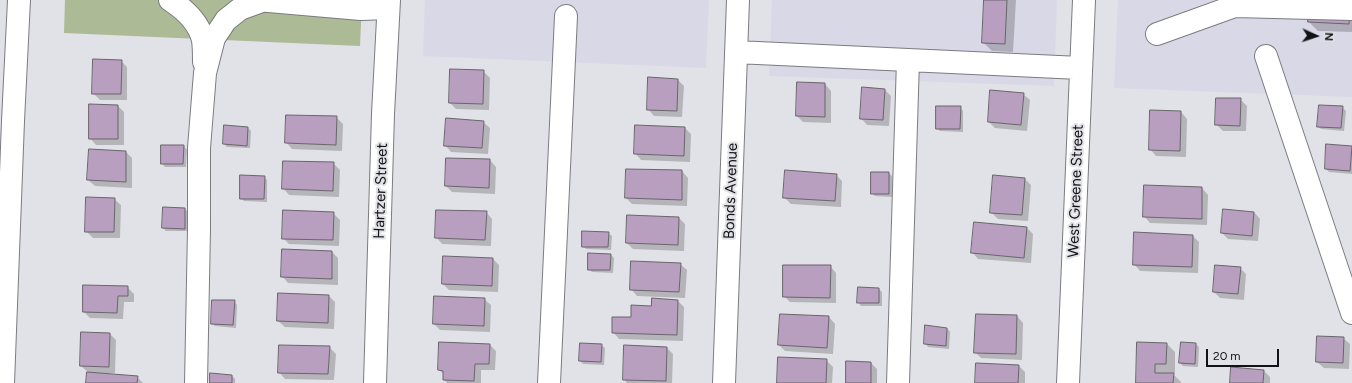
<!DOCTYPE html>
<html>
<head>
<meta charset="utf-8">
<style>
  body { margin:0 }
  #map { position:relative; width:1352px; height:383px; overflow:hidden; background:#e1e1e8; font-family:Figtree,sans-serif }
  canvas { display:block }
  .north { position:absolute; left:1296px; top:16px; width:40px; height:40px; -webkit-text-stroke:3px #e1e1e8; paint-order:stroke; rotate:93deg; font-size:11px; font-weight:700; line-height:16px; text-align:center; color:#121214 }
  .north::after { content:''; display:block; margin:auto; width:14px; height:18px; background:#121214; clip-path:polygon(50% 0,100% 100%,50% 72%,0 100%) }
  .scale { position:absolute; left:1206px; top:349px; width:73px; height:18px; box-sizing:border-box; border:2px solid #121214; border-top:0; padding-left:5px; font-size:12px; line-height:14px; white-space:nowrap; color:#121214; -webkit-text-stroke:3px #e1e1e8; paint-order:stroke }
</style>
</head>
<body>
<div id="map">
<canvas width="1352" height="383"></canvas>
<div class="north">N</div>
<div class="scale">20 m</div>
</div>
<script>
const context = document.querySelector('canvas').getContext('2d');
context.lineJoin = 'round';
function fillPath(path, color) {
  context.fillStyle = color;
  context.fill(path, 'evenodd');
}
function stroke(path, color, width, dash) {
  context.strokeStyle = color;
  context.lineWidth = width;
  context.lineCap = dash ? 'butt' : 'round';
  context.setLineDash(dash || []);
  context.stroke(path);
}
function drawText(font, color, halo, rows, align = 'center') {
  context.font = font + ' Figtree,sans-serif';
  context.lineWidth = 4;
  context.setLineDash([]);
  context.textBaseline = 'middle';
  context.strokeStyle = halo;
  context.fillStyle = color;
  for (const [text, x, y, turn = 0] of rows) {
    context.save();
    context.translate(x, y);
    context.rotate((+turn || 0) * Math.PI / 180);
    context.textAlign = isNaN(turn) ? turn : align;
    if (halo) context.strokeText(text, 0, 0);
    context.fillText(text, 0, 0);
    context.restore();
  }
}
fillPath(new Path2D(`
  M425 0H709L706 68 423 56Z
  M772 0H1057L1054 86 769 76Z
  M1118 0H1352V97L1114 88Z`), '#d9d8e7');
fillPath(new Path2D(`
  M65 0H362L360 46 64 33Z`), '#acbb95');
fillPath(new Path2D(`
  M985 0H1016L1013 52 992 51 983 42Z
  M1352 0V32L1318 31 1309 22Z
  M121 61 127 67V100H100L93 93Z
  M483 71 490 78 489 110 456 109 450 103Z
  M678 80 684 86 682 117 654 116 648 109Z
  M798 83 825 84 831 91V123L803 122 797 116Z
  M885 90 891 96 889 126 867 125 861 118Z
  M1023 94 1030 100 1027 131 995 128 989 122Z
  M1240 99 1247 106 1246 131H1223L1216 124Z
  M118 106 124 112V145H96L90 138Z
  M960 107 963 111V132L940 131 937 128Z
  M1342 107 1346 111 1344 131 1321 129 1318 126Z
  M1181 112 1187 119 1186 157 1156 156 1150 149Z
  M336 117 343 124 342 151 292 149 286 142Z
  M483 122 490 128 488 154 451 152 445 145Z
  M248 128 251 131 250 148 227 147 224 144Z
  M685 128 691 134 690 162 641 160 635 153Z
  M184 146 187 150 186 167H165L162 163Z
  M1352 147V174L1329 172 1326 169Z
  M126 152 132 158V188L95 186 88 180Z
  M490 160 496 167 495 194 452 192 446 186Z
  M333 163 340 170 339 197 289 195 283 188Z
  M682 171 688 178 687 206 632 204 626 198Z
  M889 173 892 176V197L875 196 872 193Z
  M836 175 842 181 841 207 791 204 784 197Z
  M264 177 267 180V202L244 201 241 198Z
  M1025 179 1031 185 1028 221 998 219 991 212Z
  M1202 188 1208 195 1207 225 1150 223 1144 216Z
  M114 199 121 205 120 238H93L86 231Z
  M185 209 188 212V231H166L163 228Z
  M486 212 492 219 491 246 442 244 436 237Z
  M1254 212 1260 219 1258 241 1228 239 1222 233Z
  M333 213 340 220 339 246 289 244 283 238Z
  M628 216 679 218 685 224 684 251 633 249 627 243Z
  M1027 228 1033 234 1031 263 978 259 972 252Z
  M608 233 612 236 611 250 586 249 583 246Z
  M1135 233 1193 236 1199 242 1198 273 1140 271 1134 264Z
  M283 250 332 252 338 258V285L288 283 282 276Z
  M611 255 614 258 613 273 592 272 589 269Z
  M493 259 499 265 498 292 449 290 443 284Z
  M680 264 687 270 685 298 637 296 631 289Z
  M830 266 836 273V303L790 302 784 296Z
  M1240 268 1246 274 1244 300 1220 298 1214 292Z
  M127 287 134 294V302H124L123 319 90 318 84 312Z
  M879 289 882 292V306H861L858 302Z
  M329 296 335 302 334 329 285 327 278 321Z
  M435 297 484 299 491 305 490 332 440 330 434 324Z
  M677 300 684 307 683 341 619 339 613 332 632 318 652 307Z
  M234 301 237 305 236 328 215 326 212 323Z
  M977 315 1017 316 1023 323 1022 360 981 358 975 352Z
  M829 317 835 324 833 354 785 351 779 345Z
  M947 328 950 332 949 349 928 347 925 343Z
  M110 334 116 340 115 373H106V374L137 377 143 383H87L88 372 81 366Z
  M1343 338 1350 344 1349 369 1324 368 1317 362Z
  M1167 344 1175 352V373H1172L1182 383H1137Z
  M1196 344 1199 347 1198 367 1183 366 1180 363Z
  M490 345 496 351 495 370H481V383H447L444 379V374L439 370Z
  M601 345 605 348 604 365 583 364 580 361Z
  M329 347 336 354 334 380 285 379 279 372Z
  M667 348 673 354 672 383H627L624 379Z
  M826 360 833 367 832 383H778Z
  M871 363 877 369V383H847Z
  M1019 366 1025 372V383H976Z
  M1264 371 1270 377V383H1231Z
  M232 376 235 379V383H211Z`), '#0003');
const building = new Path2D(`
  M984 0H1007L1005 44 982 43Z
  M1309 0H1351L1349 24 1308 22Z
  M93 59 122 60 121 94H92Z
  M450 69 484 70 483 104 449 103Z
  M648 77 678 79 677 111 647 110Z
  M797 82 825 83V117L796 116Z
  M862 87 885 89 883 120 860 119Z
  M990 90 1024 93 1021 125 988 122Z
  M1216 98H1241L1240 126 1215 125Z
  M89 104 118 105V139H89Z
  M1319 105 1343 106 1341 128 1317 127Z
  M936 106H961L960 129H936Z
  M1150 110 1181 111 1180 151 1149 150Z
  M286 115 337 116 336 145 285 143Z
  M446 118 484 121 482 148 444 146Z
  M224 125 248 127 247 146 223 144Z
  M635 125 685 127 684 156 634 154Z
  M1326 144 1352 146 1350 171 1325 169Z
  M161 145H184L183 164H161Z
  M89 149 126 151V182L87 180Z
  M446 158 490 159 489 188 445 186Z
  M283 161 334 162 333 191 282 189Z
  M626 169 682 170V200L625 198Z
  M785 170 837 174 835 201 783 198Z
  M871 172H889V194H871Z
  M240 175 265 176 264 199H240Z
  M993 175 1025 178 1022 215 990 213Z
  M1144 185 1202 187V219L1143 217Z
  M86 197 115 198 114 232H85Z
  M163 207 185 208V229L162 228Z
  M1223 209 1254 212 1252 236 1221 233Z
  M283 210 334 212 333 240 282 239Z
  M436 210 487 211 485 240 435 238Z
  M627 215 679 217 678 245 626 243Z
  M974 222 1027 227 1024 258 971 253Z
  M582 231 609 232 608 247H582Z
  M1134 232 1193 235 1192 267 1133 265Z
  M282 249 332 251V279L281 277Z
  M588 253 611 254 610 270H588Z
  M443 256 493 258 492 286 442 284Z
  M631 261 681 263 679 292 630 290Z
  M783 265H831L830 298 783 297Z
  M1215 265 1241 267 1238 294 1213 292Z
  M83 285 128 286V296H118L117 313 83 312Z
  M858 287 879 288V303H857Z
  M278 293 329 295 328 323 277 321Z
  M434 296 485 298 484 326 433 324Z
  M652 298 678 300 677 335 612 333V317H631V305L651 306Z
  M212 300H235L233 325 211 324Z
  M780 314 829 316 827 348 778 345Z
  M976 314 1017 315 1016 354 974 353Z
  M925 325 947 328 946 346 924 344Z
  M81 332 110 333 109 367 80 366Z
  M1317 336 1344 337 1343 363 1316 362Z
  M439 342 490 344 489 364H475L474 381 443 380V371L438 370Z
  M1137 342 1167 343 1166 364H1155V373H1174L1173 383H1136Z
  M1181 342 1196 343 1195 364 1179 363Z
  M580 343 602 344 601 362 579 361Z
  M279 345 330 346 328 374 278 373Z
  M624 345 667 347 666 381 623 380Z
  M778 357 827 359 826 383H777Z
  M846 361 871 362V383H846Z
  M976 363 1019 365 1018 383H975Z
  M1231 367 1264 370 1263 383H1230Z
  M87 372 138 376 137 383H86Z
  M210 373 232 375V383H210Z`);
fillPath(building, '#b89ebf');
stroke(building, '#69656b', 1);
const minor = new Path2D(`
  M170 0C184 9 199 23 203 40 204 47 204 55 204 62
  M257 0 361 9 388 8
  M1157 34 1235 6 1352 9
  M736 52 1080 68
  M1266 56 1352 313
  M3 383 13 121 19 0
  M196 383 199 229V148L205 73 214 38 226 20 240 9 262 1
  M375 383 383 114 389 0
  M549 383 566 16
  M724 383 738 0
  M898 383 908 60
  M1068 383 1084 0`);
stroke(minor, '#7b7b81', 24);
stroke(minor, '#fff', 22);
drawText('15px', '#121214', '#e1e1e8', [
  ["Hartzer Street",381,191,-88],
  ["Bonds Avenue",731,191,-88],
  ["West Greene Street",1076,191,-88]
]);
</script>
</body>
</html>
